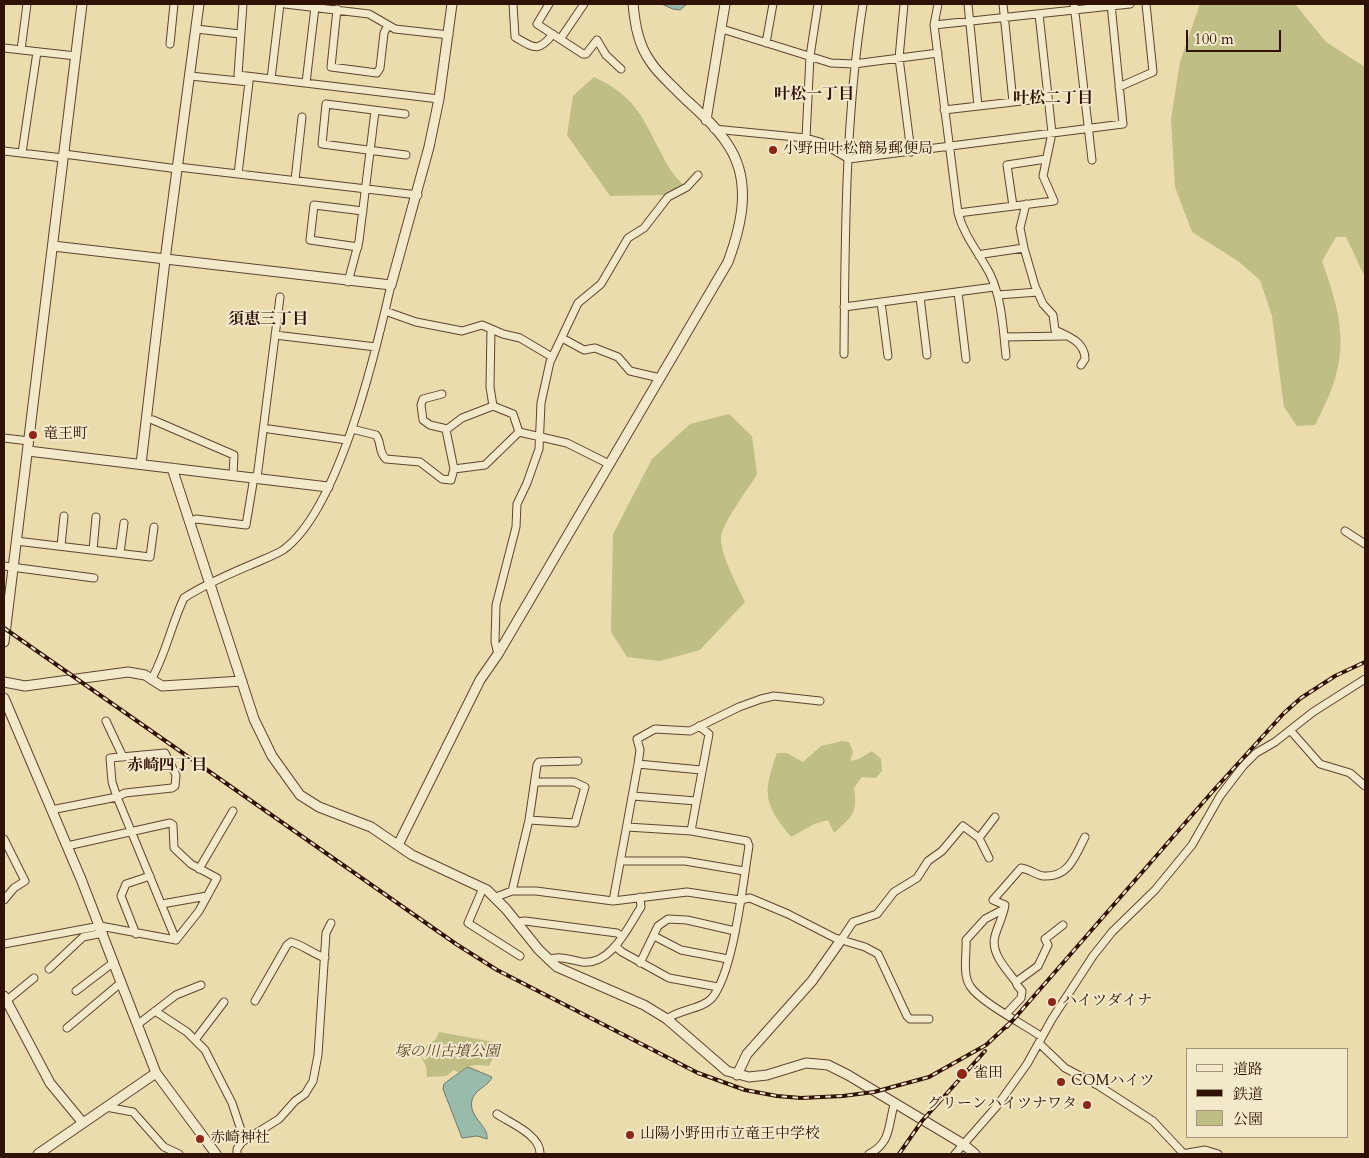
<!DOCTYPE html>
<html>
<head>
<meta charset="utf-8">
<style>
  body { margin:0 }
  #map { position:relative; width:1369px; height:1158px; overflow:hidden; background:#ebdcad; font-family:Cardo,"Noto Serif JP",serif }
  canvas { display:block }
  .frame { position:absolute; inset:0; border:5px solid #301204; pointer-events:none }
  .legend { position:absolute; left:1186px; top:1048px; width:162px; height:90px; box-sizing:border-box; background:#f2e8ca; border:1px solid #a4927b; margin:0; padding:6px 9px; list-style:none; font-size:15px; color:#301204 }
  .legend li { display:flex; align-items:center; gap:10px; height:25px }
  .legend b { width:25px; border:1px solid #a4927b }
  .scale { position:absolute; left:1186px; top:30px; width:95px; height:22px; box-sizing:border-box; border:2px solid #301204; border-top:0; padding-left:6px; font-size:15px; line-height:18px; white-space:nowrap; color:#301204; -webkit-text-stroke:4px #f2e8ca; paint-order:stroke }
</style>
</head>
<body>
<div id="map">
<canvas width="1369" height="1158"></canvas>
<div class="frame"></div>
<ul class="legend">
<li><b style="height:6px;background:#f2e8ca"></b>道路</li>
<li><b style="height:6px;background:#301204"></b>鉄道</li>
<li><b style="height:14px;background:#bebe85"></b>公園</li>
</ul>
<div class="scale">100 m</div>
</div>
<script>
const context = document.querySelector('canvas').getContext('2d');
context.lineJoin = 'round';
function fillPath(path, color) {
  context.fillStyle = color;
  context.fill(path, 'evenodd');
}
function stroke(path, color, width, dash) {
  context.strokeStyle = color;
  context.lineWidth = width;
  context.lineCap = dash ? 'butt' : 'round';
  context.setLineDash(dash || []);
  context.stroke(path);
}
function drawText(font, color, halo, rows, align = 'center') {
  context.font = font + ' Cardo,"Noto Serif JP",serif';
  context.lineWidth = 4;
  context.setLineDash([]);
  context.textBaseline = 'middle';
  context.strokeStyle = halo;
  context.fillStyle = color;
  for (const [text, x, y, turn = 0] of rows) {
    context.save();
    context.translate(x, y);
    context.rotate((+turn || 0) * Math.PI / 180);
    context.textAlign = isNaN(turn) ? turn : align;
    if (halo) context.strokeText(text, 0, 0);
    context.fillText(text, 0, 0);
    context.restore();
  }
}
fillPath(new Path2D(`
  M1200 4H1295L1326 42 1365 67V277L1346 237H1336L1322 261C1346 328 1350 360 1315 425L1297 426 1284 407 1272 316 1260 280 1238 261 1192 232 1175 187 1171 119 1180 62Z
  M594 77C633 95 641 114 660 151 667 165 673 176 685 186L667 195 610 196 567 135 573 96Z
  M729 414 752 436 757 474C749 488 722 523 721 537 720 554 738 587 745 602L700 650 660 661 627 657 611 632 613 534 652 459 690 424Z
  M842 741 849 742 853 752 850 761 859 759 872 751 881 759 882 771 876 778 862 777 854 788C858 813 852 817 834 833L828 820 814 824 791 837C764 804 762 794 777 753H787L803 762 821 746Z
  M439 1032 500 1043 489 1066C477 1064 467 1064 459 1073L454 1070 446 1076 427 1077 426 1067 419 1051 435 1040Z`), '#bebe85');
const water = new Path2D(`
  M662 4H687L680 10 673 9Z
  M468 1067 492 1077C489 1086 475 1089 472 1100 468 1117 489 1126 487 1139L477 1136 462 1138 443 1089 444 1084Z`);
fillPath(water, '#98bbac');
stroke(water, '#6e7769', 1);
const minor = new Path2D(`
  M243 4 238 75 439 99
  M285 4 369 14 395 29 449 35
  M513 4 515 37C534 48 538 53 553 34
  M549 4 537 24 583 54H586L597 40 606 55 621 69
  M904 4 899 58 911 152
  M938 4 934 25 958 213C964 236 979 253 990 274 1002 299 1003 329 1006 356
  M968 4 978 106
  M1003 4 1013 102
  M1074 4 1092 160
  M337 9 331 67 377 73 380 68 384 33 388 25
  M934 25 1130 4
  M196 29 240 34
  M722 29 831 63 854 64 938 53
  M561 38 584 4
  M766 43 773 4
  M170 44 174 4
  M4 48 76 56
  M21 50 27 4
  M190 76 249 82 238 174
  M271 79 280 4
  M306 83 315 7
  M1119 87 1153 72 1146 4
  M944 110 1048 98
  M405 114 326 104 322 144 406 155
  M714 129 806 138 820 142 849 159 1123 124 1111 4
  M806 138 810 56 818 4
  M4 151 63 158
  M22 153 37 52
  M64 154 178 169
  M178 167 418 195
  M295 180 302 117
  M1026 204 1020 228 1024 248 1035 286 1043 304 1053 315 1055 330C1068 336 1085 342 1085 359L1081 365
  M1013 206 1007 165 1046 159
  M958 213 1054 201 1043 176 1052 133 1039 14
  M358 247 310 240 314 205 363 211
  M979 256 983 254 1024 248
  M348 282 359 241 375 111
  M958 292 966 359
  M998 295 1038 292
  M920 297 927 355
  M881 302 888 356
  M844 307 994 287
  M385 311 416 322 462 331 482 325 503 334 520 338 552 357
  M491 329 490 387 493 406
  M275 335 376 347
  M1004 337 1066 336
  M562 338 584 350 595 348 618 357 630 371 660 378
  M844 354C845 238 845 119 863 4
  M442 394 423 399 421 405 423 420 430 425 447 429
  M153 420 234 455 233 475
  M269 429 347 440
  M352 429 376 435C382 443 378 452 386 459L420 462 442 479 451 480 454 469 446 430 462 418 493 406 513 414 519 432 567 443 609 464
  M4 438 29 441
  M454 469 485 465 519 432
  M257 478 280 297
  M190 521 196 519 246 525 254 477
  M1345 531 1365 544
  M16 541 150 557 154 527
  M61 546 64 516
  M93 550 96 517
  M120 553 124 523
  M4 566 94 578
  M498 654 495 642 496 605 516 527 517 504 527 483 539 449 541 403 550 362 578 303 601 284 628 238 644 228 668 197 687 187 698 175
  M151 680C166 654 171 625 184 598 205 584 232 573 255 563 264 559 275 555 283 550 339 510 376 351 391 285
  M106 721 123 757
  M1290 730 1320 764 1350 773 1365 786
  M638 764 701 770
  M633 796 696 801
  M51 810 117 797 125 793 172 788 175 786 176 775 165 753 110 758 112 782 117 797 176 940
  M529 820 575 823 585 787 574 782H535
  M627 827 691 831 747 841 749 846C743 882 734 971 712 998 701 1010 679 1009 667 1019
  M691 831 709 734 699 726
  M979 838 995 817
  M4 839 25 881 14 888 4 900
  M620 861H685L744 871
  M199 869 233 811
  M483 888 468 923 520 956
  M512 891 529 820 537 765 539 762 578 761
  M496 897 512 891H536L613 901 687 892 740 900 750 898 788 914 835 938 865 947 878 954 907 1016 910 1019H929
  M613 901 638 764 640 750 637 739 655 729 690 731 739 707 761 699 774 696 820 701
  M162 904 207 896
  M1004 909 985 919 966 940C967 953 962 974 970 986 980 1002 1025 1025 1042 1037
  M517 922 525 921 617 933 622 936
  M136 934 121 896 126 884 150 876
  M654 936 681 950 728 959
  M841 940 853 922 877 914 894 892 917 878 928 861 942 851 963 826 979 838 989 858
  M4 944 100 926 176 940 199 911 217 878 191 864 174 848 173 825 170 823 67 846
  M615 946 622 952 669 978 718 987
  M548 960C558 955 571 960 582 962 611 966 628 927 641 907L640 897
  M640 963 658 926 668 919 687 920 735 931
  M49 969 83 937 103 933
  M1016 982C1007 970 990 953 995 936 998 925 1003 917 1005 905L993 900 1021 868C1029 869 1036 875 1043 876 1069 878 1075 856 1085 837
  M76 991 114 962
  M6 1001 34 978
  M255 1001 287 945 291 942C303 945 313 954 325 958
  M155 1011 187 1032 205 1050 232 1103 241 1130 242 1142
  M1007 1013 1021 998 1022 991 1017 985 1016 982 1038 966 1048 945 1045 939 1063 925
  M137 1025 176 995 201 985
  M67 1028 117 986 122 985
  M195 1040 224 1002
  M1040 1044 1065 1068 1099 1086 1153 1121 1183 1153
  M106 1107 133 1112 164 1147 179 1154
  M497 1114C510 1123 541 1135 540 1154
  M237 1154V1149L242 1142 279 1119 295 1101 305 1094 313 1081 318 1055 326 933 331 923
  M869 1154C891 1143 888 1126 894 1105
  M955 1154 997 1106 1027 1064 1052 1019 1093 956 1112 932 1155 890 1192 845 1220 796 1243 766 1256 753 1275 742 1313 712 1365 679
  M1182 1154 1205 1150 1218 1154`);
const tertiary = new Path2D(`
  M706 120 725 4
  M53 246 391 285 429 147 439 99 452 4
  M28 451 328 487
  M141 464 165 260 199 4
  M172 468 254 719 272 756 300 795 319 807 371 827 412 855 487 890 506 909 539 950 557 967 644 1005 667 1019 727 1071 749 1077 767 1075 806 1063 828 1065 848 1075 963 1144 975 1154
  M4 642 82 4
  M4 682 25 686 128 672 145 675 162 686 242 681
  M4 698 81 879 156 1073 216 1154
  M398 845 480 680 498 654 728 262C742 224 752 181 728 145 716 126 697 110 681 95 671 84 658 74 650 61 638 44 635 24 633 4
  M4 996 50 1083 83 1123
  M737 1075 747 1054 812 981 841 940
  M38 1154 156 1073`);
stroke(minor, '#5f442e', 9);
stroke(tertiary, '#5f442e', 11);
stroke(minor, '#f2e8ca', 7);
stroke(tertiary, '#f2e8ca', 9);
const rail = new Path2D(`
  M4 628 456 944 497 970 698 1073 745 1090 777 1096 801 1098 843 1096 874 1092 929 1077 986 1045 1012 1021
  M1007 1027 1213 791 1284 713 1301 698 1335 676 1365 662
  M899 1154 922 1121 985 1051`);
stroke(rail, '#301204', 4);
stroke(rail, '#f2e8ca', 2, [5.5]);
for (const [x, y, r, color] of [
  [773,150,5,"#8f2418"],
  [33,435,5,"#8f2418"],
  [1052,1002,5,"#8f2418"],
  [962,1074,6,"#8f2418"],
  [1061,1082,5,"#8f2418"],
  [1087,1105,5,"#8f2418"],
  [630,1135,5,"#8f2418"],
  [200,1139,5,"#8f2418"]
]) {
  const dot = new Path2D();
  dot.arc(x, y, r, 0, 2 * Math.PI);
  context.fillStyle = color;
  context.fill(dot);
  stroke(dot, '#f2e8ca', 2);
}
drawText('15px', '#301204', '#f2e8ca', [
  ["小野田叶松簡易郵便局",783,150],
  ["竜王町",43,435],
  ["ハイツダイナ",1062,1002],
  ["雀田",973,1074],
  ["COMハイツ",1071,1082],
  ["グリーンハイツナワタ",1077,1105,"right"],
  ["山陽小野田市立竜王中学校",640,1135],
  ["赤崎神社",210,1139]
], 'left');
drawText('italic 15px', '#5b462b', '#f2e8ca', [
  ["塚の川古墳公園",447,1053]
]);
drawText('bold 16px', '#301204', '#f2e8ca', [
  ["叶松一丁目",814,95],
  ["叶松二丁目",1053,99],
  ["須恵三丁目",268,320],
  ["赤崎四丁目",167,766]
]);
</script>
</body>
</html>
